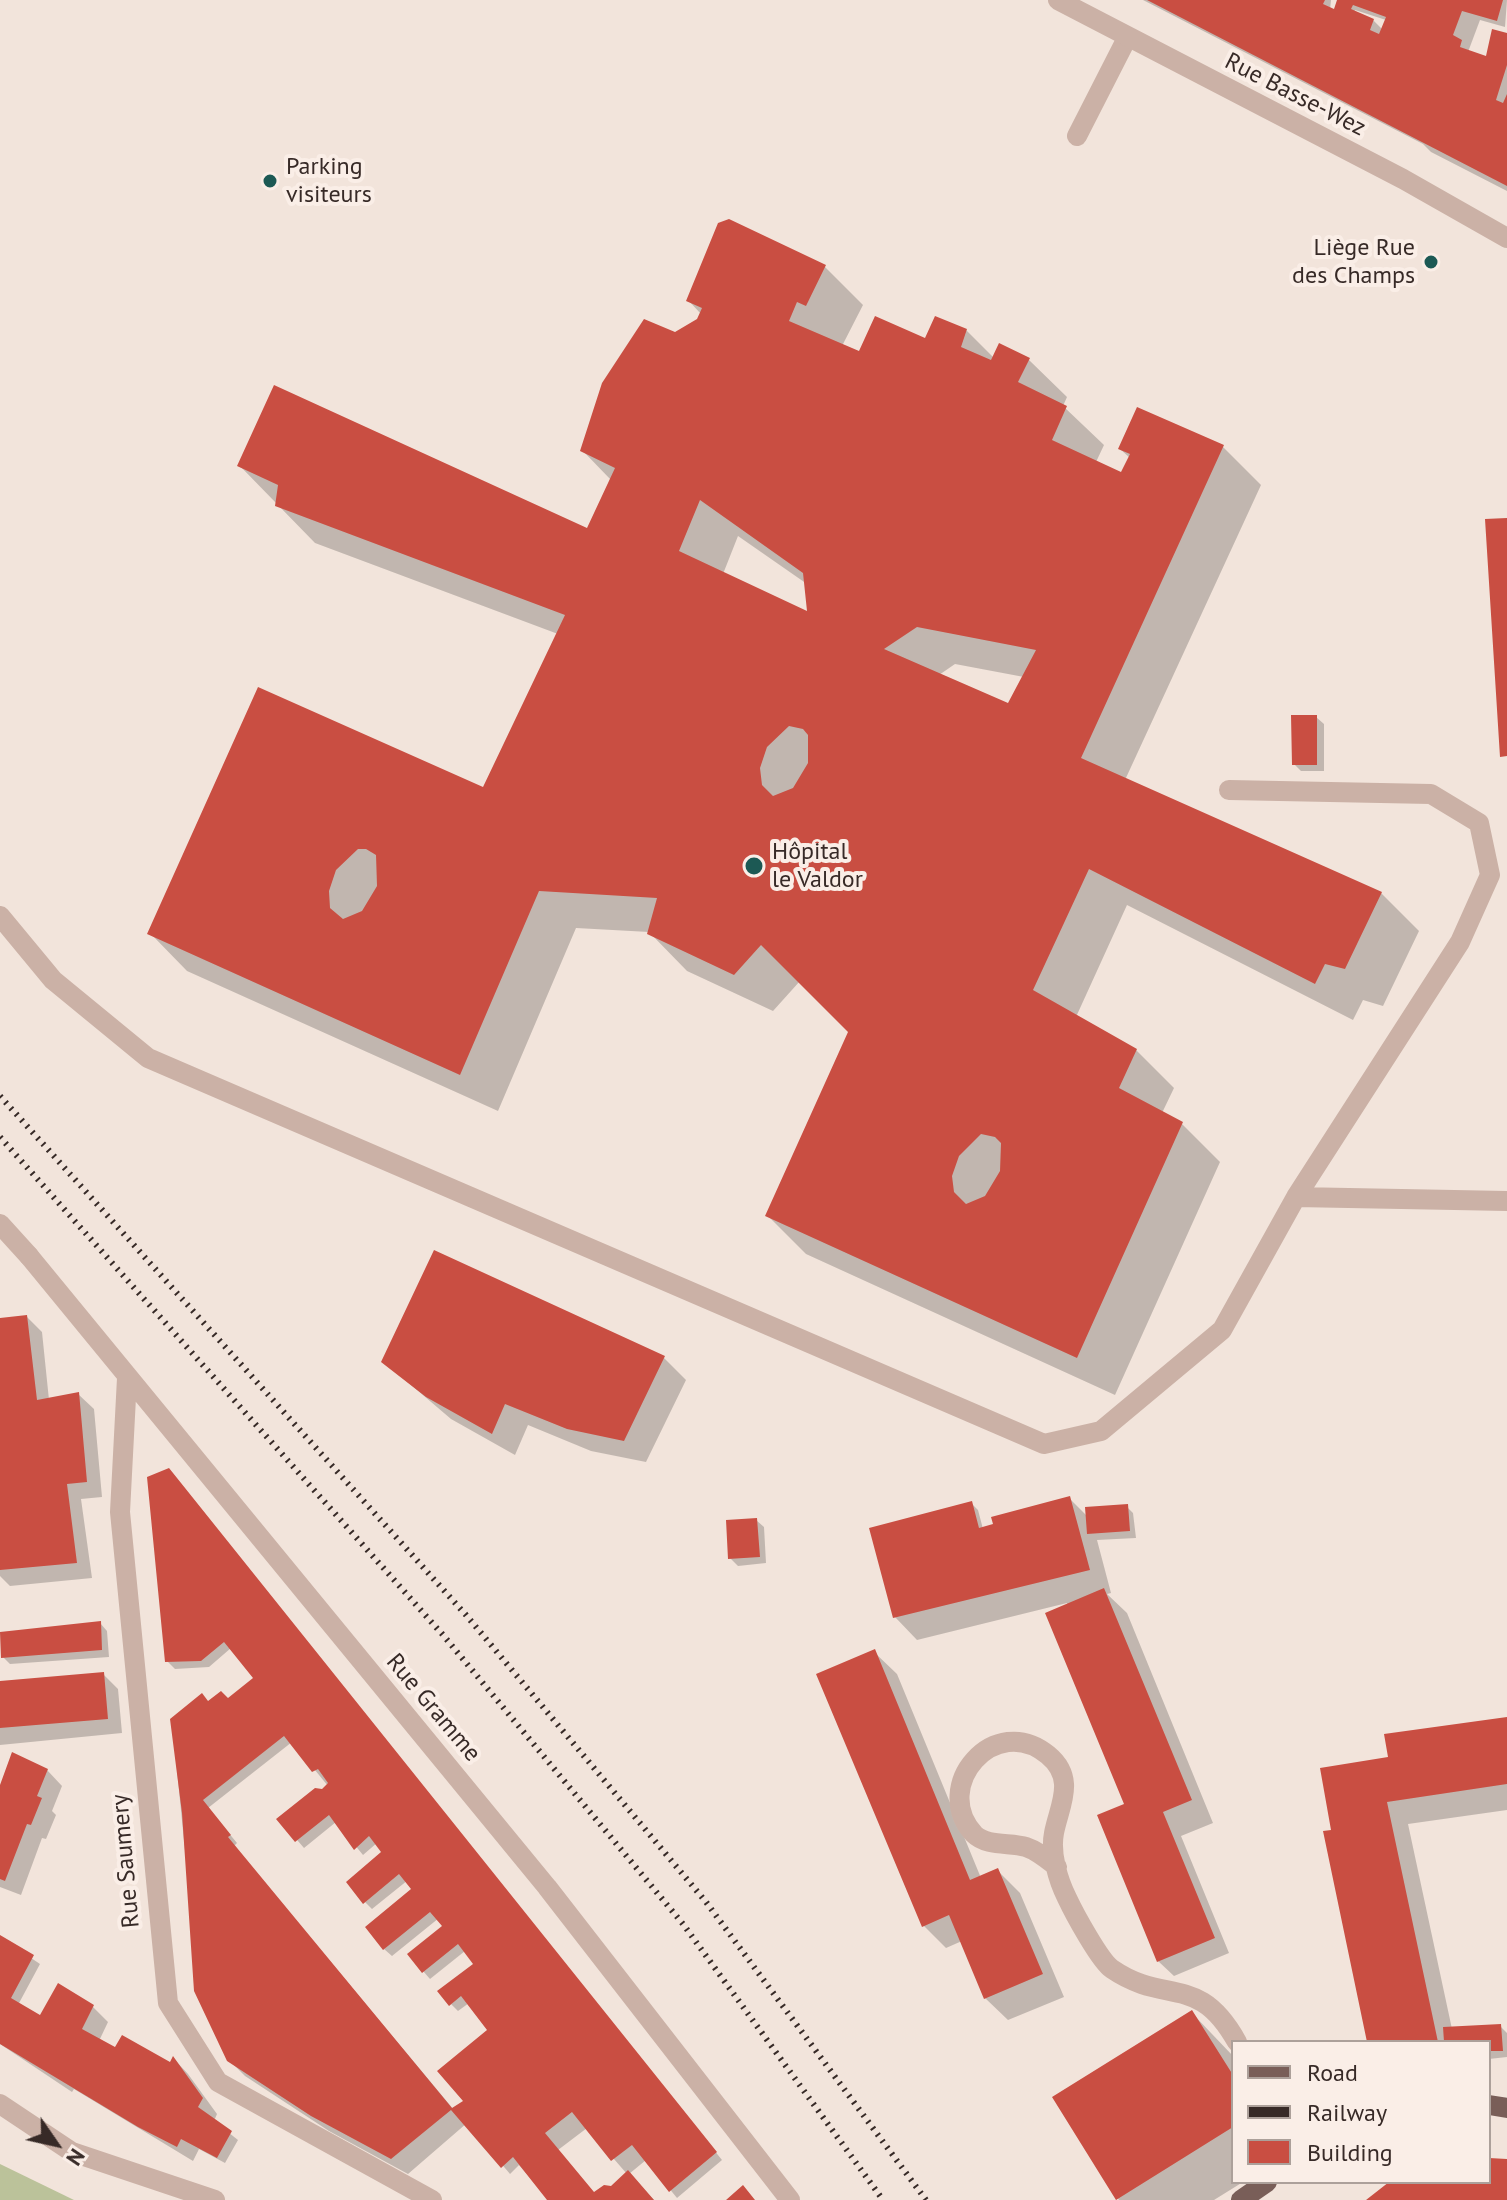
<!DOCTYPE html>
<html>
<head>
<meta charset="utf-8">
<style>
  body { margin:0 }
  #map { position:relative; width:1507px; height:2200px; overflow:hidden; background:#f2e4db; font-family:"PT Sans",sans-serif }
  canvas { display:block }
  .legend { position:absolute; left:1231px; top:2040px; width:260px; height:144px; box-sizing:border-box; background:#faeee7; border:2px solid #aca09a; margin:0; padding:10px 14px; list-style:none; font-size:24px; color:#372a27 }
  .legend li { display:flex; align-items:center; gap:16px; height:40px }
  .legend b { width:40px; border:2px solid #aca09a }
  .north { position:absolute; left:16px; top:2104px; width:80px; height:80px; -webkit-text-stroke:6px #faeee7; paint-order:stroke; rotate:124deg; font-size:22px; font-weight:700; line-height:32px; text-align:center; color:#372a27 }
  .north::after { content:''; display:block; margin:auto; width:28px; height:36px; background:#372a27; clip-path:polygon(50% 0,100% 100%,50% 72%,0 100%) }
</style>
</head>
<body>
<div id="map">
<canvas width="1507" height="2200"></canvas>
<ul class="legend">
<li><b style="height:10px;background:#795e58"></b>Road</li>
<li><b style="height:10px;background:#372a27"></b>Railway</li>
<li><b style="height:22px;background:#c94e42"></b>Building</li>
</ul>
<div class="north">N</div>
</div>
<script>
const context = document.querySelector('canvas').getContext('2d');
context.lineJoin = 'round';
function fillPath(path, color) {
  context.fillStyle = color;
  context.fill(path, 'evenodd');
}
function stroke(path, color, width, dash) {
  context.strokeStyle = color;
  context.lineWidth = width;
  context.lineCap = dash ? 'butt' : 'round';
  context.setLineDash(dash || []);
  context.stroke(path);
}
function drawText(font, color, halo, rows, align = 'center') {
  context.font = font + ' "PT Sans",sans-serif';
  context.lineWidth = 8;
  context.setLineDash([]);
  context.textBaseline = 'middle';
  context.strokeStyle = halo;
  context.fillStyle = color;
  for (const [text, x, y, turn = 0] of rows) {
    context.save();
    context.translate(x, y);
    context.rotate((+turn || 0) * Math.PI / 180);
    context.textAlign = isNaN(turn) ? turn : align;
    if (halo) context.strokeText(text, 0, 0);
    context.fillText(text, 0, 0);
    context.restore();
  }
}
fillPath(new Path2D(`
  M0 2164 74 2200H0Z`), '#bbc29a');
fillPath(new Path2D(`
  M1143 0H1331L1330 10 1335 12 1339 0H1507L1505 27 1480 20 1468 52 1487 58 1507 35V191L1431 152 1423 144ZM1355 10 1386 20 1383 30 1373 20 1354 13Z
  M729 222 825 267 863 305 842 346 860 354 966 330 994 358 1029 360 1067 397 1063 406 1104 445 1096 462 1122 474 1130 458 1120 449 1223 447 1261 485 1125 780 1381 893 1419 931 1383 1006 1363 1000 1353 1020 1127 905 1076 1017 1136 1050 1174 1088 1162 1113 1182 1124 1220 1162 1115 1395 806 1254 768 1216 850 1031 800 981 773 1011 687 971 649 932 576 928 498 1111 187 971 150 933 484 789 558 634 315 543 239 465 588 531 611 480 582 450 675 334 699 320 701 314 688 300ZM738 536 807 584 810 614 723 574ZM955 664 1024 677 1009 706 939 675Z
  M1316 717 1324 724V771H1301L1294 764Z
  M27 1317 42 1332 49 1400 78 1394 94 1409 102 1497 81 1499 92 1578 10 1586 0 1576V1320Z
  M664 1358 686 1380 646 1462 591 1451 528 1425 515 1455 451 1419 383 1361Z
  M169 1470 722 2160 677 2198 646 2160 629 2174 654 2200H549L519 2165 510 2174 467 2123 408 2174 329 2131 245 2076 229 2060 187 1871 172 1720 209 1703 228 1701 255 1678 231 1648 209 1667 175 1669 167 1661ZM292 1742 328 1786 279 1819 304 1848 336 1822 363 1855 378 1842 395 1868 365 1902 372 1909 408 1880 424 1904 384 1949 392 1956 439 1918 450 1937 423 1971 430 1979 465 1951 476 1964 451 2004 458 2011 469 2003 490 2030 465 2102 454 2110 234 1846 237 1843 208 1808ZM587 2128 627 2174 612 2188 595 2194 558 2150Z
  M1069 1498 1088 1517 1126 1506 1133 1513 1136 1538 1097 1540 1111 1593 1107 1594 1127 1613 1213 1823 1181 1836 1229 1953 1174 1976 1158 1961 1126 1805 1067 1603 917 1640 895 1617 971 1503 978 1510 983 1529Z
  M756 1520 764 1527 766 1563 738 1566 730 1558Z
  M100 1623 107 1631 109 1657 10 1664 3 1657Z
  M874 1652 897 1674 981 1878 998 1871 1020 1893 1064 1997 1008 2020 985 1998 962 1941 946 1948 924 1926Z
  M103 1674 118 1689 122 1733 0 1745V1683Z
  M1507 1719V1810L1408 1824 1452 2029 1500 2026 1507 2033V2057L1489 2059V2042H1369L1333 1832 1391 1759Z
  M47 1770 62 1786 52 1811 56 1815 46 1839 42 1838 21 1895 0 1887V1790Z
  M0 1937 40 1964 18 2005 39 2016 93 2007 108 2022 99 2041 125 2056 170 2064 174 2059 188 2074 217 2114 214 2121 238 2140 225 2163 199 2149 193 2161 74 2089 72 2092 0 2044Z
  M1191 2012 1233 2056V2182H1243L1214 2200H1119L1055 2098Z`), '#0003');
fillPath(new Path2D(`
  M1147 0H1325L1323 4 1334 9 1337 0H1503L1497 21 1462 11 1453 35 1462 40 1460 47 1486 56 1492 29 1507 33V65L1496 100 1503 103 1507 94V186ZM1353 5 1386 17 1379 34 1370 30 1374 19 1351 9Z
  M729 219 826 265 806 306 797 302 789 321 859 351 875 316 925 338 935 316 967 329 961 347 991 360 999 343 1030 358 1018 382 1067 406 1052 440 1121 472 1130 454 1118 449 1137 407 1224 445 1081 758 1382 892 1345 969 1325 964 1315 984 1089 869 1033 990 1137 1049 1119 1088 1183 1122 1077 1358 765 1216 848 1032 761 945 734 975 647 934 657 898 539 891 460 1075 147 934 258 687 483 787 565 615 275 506 278 485 237 466 274 385 587 528 615 468 580 451 602 383 644 319 675 332 697 319 702 308 686 301 718 223ZM700 500 803 573 807 611 679 551ZM917 627 1036 650 1008 703 884 649ZM789 726 803 729 808 735V763L793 788 773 796 762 785 760 768 767 747ZM358 849H366L376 855 377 886 362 911 343 919 330 908 329 891 336 870ZM981 1134 995 1137 1001 1143 1000 1171 985 1196 966 1204 954 1192 952 1176 959 1156Z
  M1507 518V756L1500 757 1485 519Z
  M1291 715H1317V765H1292Z
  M434 1250 665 1356 624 1441 567 1429 505 1404 492 1434 426 1397 381 1362Z
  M27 1315 37 1400 79 1392 87 1482 67 1484 77 1563 0 1570V1318Z
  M169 1468 717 2152 669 2192 632 2145 611 2161 572 2112 545 2133 594 2192 604 2185 611 2186 628 2170 654 2200H547L513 2157 501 2168 451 2110 391 2159 311 2116 227 2061 194 1991 182 1813 170 1719 202 1693 208 1701 221 1691 228 1698 253 1678 224 1642 201 1661 165 1662 147 1477ZM284 1736 312 1772 318 1769 328 1783 322 1789 315 1788 276 1819 295 1842 329 1815 354 1850 369 1836 381 1852 346 1882 363 1904 399 1874 411 1889 365 1927 383 1950 430 1912 442 1926 407 1954 422 1973 458 1944 473 1964 437 1991 449 2006 461 1996 487 2030 437 2071 463 2101 452 2108 228 1837 231 1835 203 1800Z
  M1070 1496 1090 1570 893 1618 869 1528 972 1501 979 1528 993 1524 991 1517Z
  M1128 1504 1130 1531 1087 1534 1085 1507Z
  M757 1518 760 1557 728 1559 726 1520Z
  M1104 1588 1192 1800 1163 1812 1215 1938 1157 1962 1097 1815 1124 1804 1045 1613Z
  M101 1621 102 1650 1 1658 0 1632Z
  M875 1649 970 1880 998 1868 1043 1974 984 1999 949 1915 922 1927 816 1674Z
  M104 1672 108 1719 0 1728V1681Z
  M1507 1717V1784L1387 1802 1438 2042H1367L1323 1831 1331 1830 1320 1768 1388 1757 1384 1734Z
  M12 1752 48 1769 37 1796 42 1798 31 1825 27 1824 5 1881 0 1879V1785Z
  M0 1935 34 1955 11 1998 40 2015 58 1983 94 2005 82 2029 115 2047 122 2035 170 2062 173 2056 203 2098 198 2107 232 2131 217 2158 181 2139 177 2147 138 2127 0 2044Z
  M1192 2010 1233 2075V2127L1116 2200 1052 2097Z
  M1501 2024 1503 2051H1489V2042H1444L1443 2027Z
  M1489 2158 1507 2159V2200H1366L1389 2182H1489Z
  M743 2185 755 2200H726Z`), '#c94e42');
stroke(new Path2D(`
  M1077 136 1127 38
  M1229 790 1431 794 1479 823 1490 875 1460 942 1296 1197 1507 1201
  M0 916 53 980 148 1058 1044 1444 1101 1431 1222 1330 1296 1197
  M0 1224 29 1256
  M1057 1867C1047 1859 1038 1851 1026 1847 1011 1842 987 1847 974 1834 930 1786 995 1711 1048 1755 1077 1779 1059 1806 1054 1833 1050 1853 1058 1880 1067 1898 1074 1913 1100 1961 1112 1969 1166 2006 1198 1972 1237 2042`), '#cbb1a6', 20);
stroke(new Path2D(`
  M1058 0 1403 179 1507 238
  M29 1256 547 1887 790 2200
  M127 1378 120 1512 168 2003 218 2082 432 2200
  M0 2104 72 2152 215 2200`), '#cbb1a6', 20);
stroke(new Path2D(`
  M1489 2105 1507 2108
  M1241 2200 1267 2182`), '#795e58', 20);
stroke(new Path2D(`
  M0 1096 466 1615 706 1902 926 2200
  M0 1137 443 1635 683 1924 883 2200`), '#372a27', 6, [2, 6]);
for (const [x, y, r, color] of [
  [270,181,8,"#1c5954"],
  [1431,262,8,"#1c5954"],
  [754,866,10,"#1c5954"]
]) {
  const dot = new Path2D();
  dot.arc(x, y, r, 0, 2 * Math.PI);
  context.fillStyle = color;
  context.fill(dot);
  stroke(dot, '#faeee7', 3);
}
drawText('24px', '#372a27', '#faeee7', [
  ["Rue Basse-Wez",1295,95,27],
  ["Rue Gramme",433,1708,50],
  ["Rue Saumery",126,1861,-95]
]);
drawText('24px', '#372a27', '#faeee7', [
  ["Parking",286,167],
  ["visiteurs",286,195],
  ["Liège Rue",1415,248,"right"],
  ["des Champs",1415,276,"right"],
  ["Hôpital",772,852],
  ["le Valdor",772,880]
], 'left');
</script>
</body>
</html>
